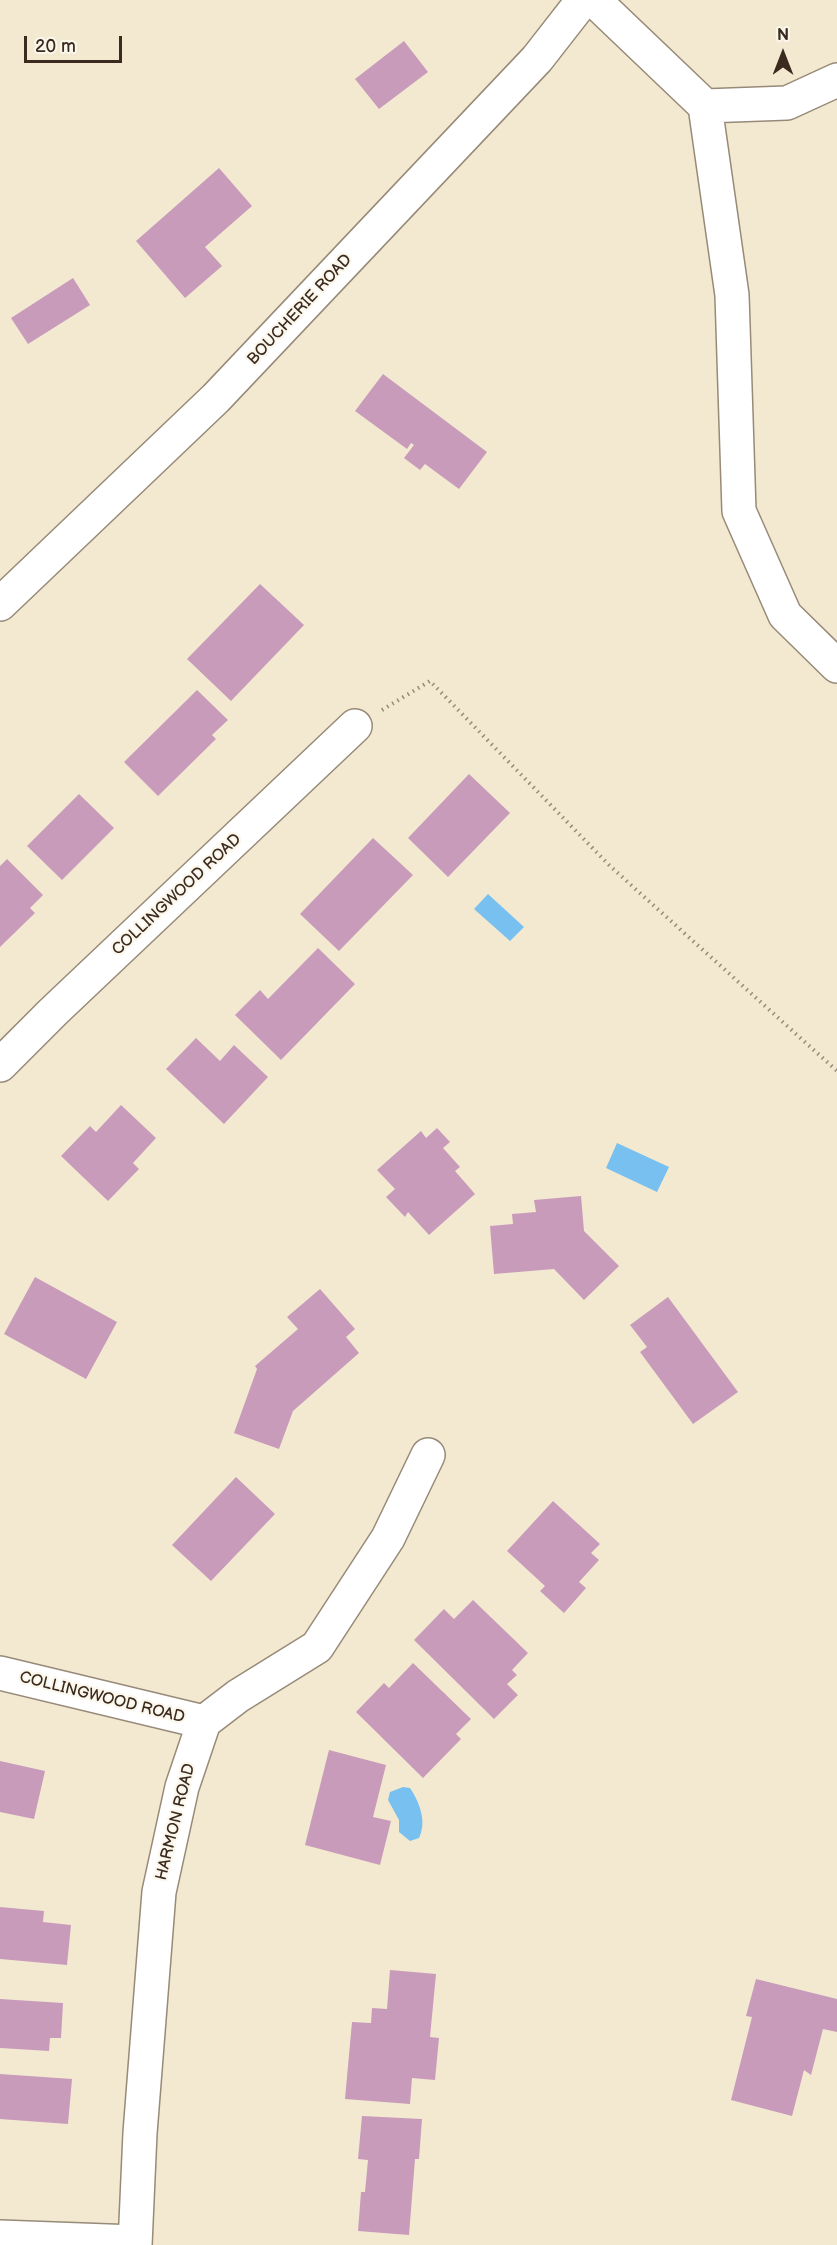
<!DOCTYPE html>
<html>
<head>
<meta charset="utf-8">
<style>
  body { margin:0 }
  #map { position:relative; width:837px; height:2245px; overflow:hidden; background:#f3e9d1; font-family:"Balsamiq Sans",sans-serif }
  canvas { display:block }
  .north { position:absolute; left:753px; top:24px; width:60px; height:60px; -webkit-text-stroke:4px #fbf7ec; paint-order:stroke; rotate:0deg; font-size:16px; font-weight:700; line-height:24px; text-align:center; color:#3b2a1e }
  .north::after { content:''; display:block; margin:auto; width:21px; height:27px; background:#3b2a1e; clip-path:polygon(50% 0,100% 100%,50% 72%,0 100%) }
  .scale { position:absolute; left:24px; top:36px; width:98px; height:27px; box-sizing:border-box; border:3px solid #3b2a1e; border-top:0; padding-left:8px; font-size:18px; line-height:21px; white-space:nowrap; color:#3b2a1e; -webkit-text-stroke:4px #fbf7ec; paint-order:stroke }
</style>
</head>
<body>
<div id="map">
<canvas width="837" height="2245"></canvas>
<div class="north">N</div>
<div class="scale">20 m</div>
</div>
<script>
const context = document.querySelector('canvas').getContext('2d');
context.lineJoin = 'round';
function fillPath(path, color) {
  context.fillStyle = color;
  context.fill(path, 'evenodd');
}
function stroke(path, color, width, dash) {
  context.strokeStyle = color;
  context.lineWidth = width;
  context.lineCap = dash ? 'butt' : 'round';
  context.setLineDash(dash || []);
  context.stroke(path);
}
function drawText(font, color, halo, rows, align = 'center') {
  context.font = font + ' "Balsamiq Sans",sans-serif';
  context.lineWidth = 4.5;
  context.setLineDash([]);
  context.textBaseline = 'middle';
  context.strokeStyle = halo;
  context.fillStyle = color;
  for (const [text, x, y, turn = 0] of rows) {
    context.save();
    context.translate(x, y);
    context.rotate((+turn || 0) * Math.PI / 180);
    context.textAlign = isNaN(turn) ? turn : align;
    if (halo) context.strokeText(text, 0, 0);
    context.fillText(text, 0, 0);
    context.restore();
  }
}
fillPath(new Path2D(`
  M488 894 524 927 510 941 474 909Z
  M617 1143 669 1167 657 1192 606 1168Z
  M403 1787 410 1788C420 1803 427 1822 419 1838L410 1841 399 1832V1820L388 1800 390 1792Z`), '#77c0ef');
fillPath(new Path2D(`
  M404 41 428 72 379 109 355 79Z
  M219 168 252 206 205 247 222 266 185 298 136 241Z
  M73 278 90 305 28 344 11 318Z
  M383 374 487 452 459 489 425 464 420 470 404 458 414 445 411 443 407 449 355 411Z
  M260 584 304 625 231 701 187 659Z
  M197 690 228 720 212 735 216 739 158 796 124 762Z
  M469 774 510 813 448 877 408 838Z
  M79 794 114 828 62 880 27 846Z
  M373 838 413 875 339 951 300 914Z
  M7 859 43 895 30 908 35 913 0 947V866Z
  M318 948 355 984 281 1060 235 1015 260 990 268 999Z
  M196 1038 220 1061 234 1045 268 1077 224 1124 166 1069Z
  M121 1105 156 1138 133 1163 139 1169 108 1201 61 1156 90 1126 96 1132Z
  M437 1128 450 1142 443 1148 460 1167 455 1171 475 1194 429 1235 408 1212 405 1217 386 1197 395 1189 377 1170 421 1131 426 1138Z
  M581 1196 584 1231 619 1266 584 1300 554 1269 494 1274 490 1226 513 1224 512 1214 536 1212 534 1200Z
  M35 1277 117 1322 86 1379 4 1334Z
  M320 1289 355 1329 346 1337 359 1353 293 1411 279 1449 234 1433 257 1369 255 1366 298 1329 287 1317Z
  M668 1297 738 1392 693 1424 640 1352 647 1347 630 1325Z
  M236 1477 275 1514 211 1581 172 1545Z
  M553 1501 600 1544 591 1553 599 1560 579 1582 586 1588 564 1613 540 1591 545 1586 507 1551Z
  M473 1600 528 1653 512 1670 517 1675 507 1684 518 1695 494 1719 414 1640 444 1609 454 1619Z
  M413 1663 471 1719 456 1734 461 1739 423 1778 356 1712 384 1683 389 1688Z
  M329 1750 386 1765 373 1817 391 1821 380 1865 305 1845Z
  M0 1761 45 1771 34 1819 0 1812Z
  M0 1907 44 1911 43 1922 71 1925 67 1965 0 1959Z
  M390 1970 436 1974 430 2037 439 2038 435 2080 412 2078 410 2104 345 2099 352 2022 371 2023 372 2008 387 2009Z
  M756 1979 837 1999V2032L823 2029 811 2075 804 2070 792 2116 731 2100 752 2017 746 2016Z
  M0 1999 63 2003 61 2038H50L49 2051 0 2048Z
  M0 2074 72 2079 68 2124 0 2119Z
  M362 2116 422 2119 419 2159H415L409 2235 358 2231 361 2192H365L368 2160 358 2159Z`), '#c89bbb');
const minor = new Path2D(`
  M594 0 705 106 732 295 739 511 785 615 837 666
  M705 106 787 103 837 80
  M0 1065 53 1012 355 726
  M0 1673 204 1722
  M0 2237 135 2242
  M135 2245 140 2133 159 1892 182 1787 204 1722 238 1696 317 1647 388 1538 428 1455`);
const major = new Path2D(`
  M0 604 216 398 537 59 583 0`);
stroke(minor, '#978a78', 36);
stroke(major, '#978a78', 36);
stroke(new Path2D(`
  M382 710 430 681 610 866 837 1071`), '#978a78', 4, [1.5, 4.5]);
stroke(minor, '#fff', 33);
stroke(major, '#fff', 33);
drawText('16px', '#3b2a1e', '#fbf7ec', [
  ["BOUCHERIE ROAD",300,310,-47],
  ["COLLINGWOOD ROAD",177,895,-43],
  ["COLLINGWOOD ROAD",102,1698,14],
  ["HARMON ROAD",176,1822,-76]
]);
</script>
</body>
</html>
